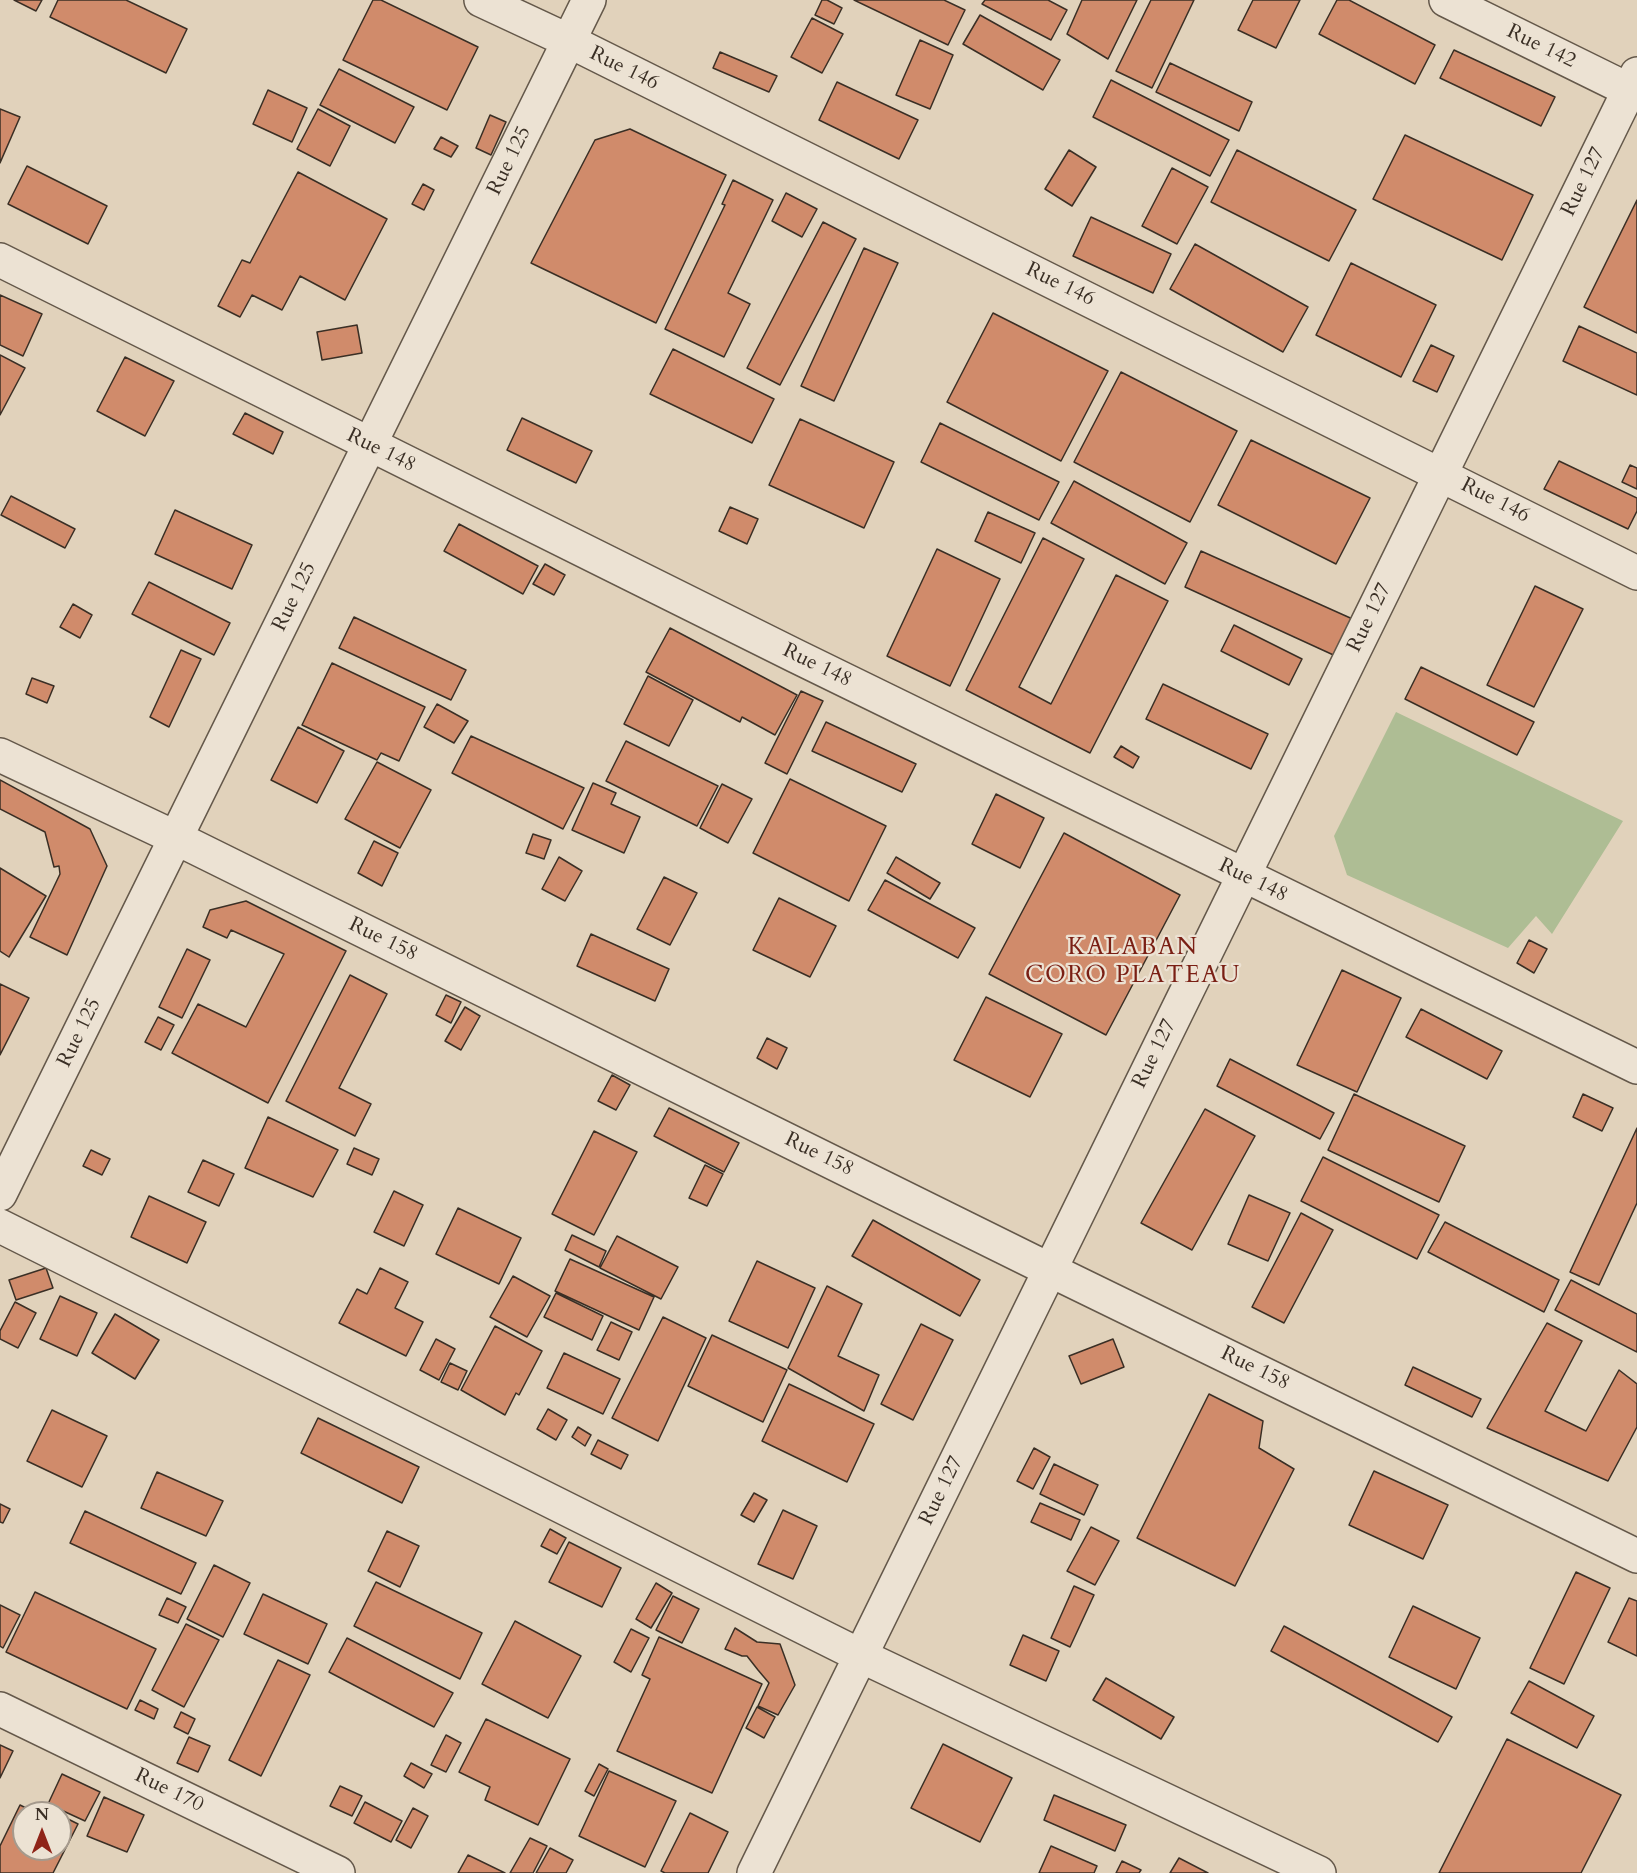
<!DOCTYPE html>
<html>
<head>
<meta charset="utf-8">
<style>
  body { margin:0 }
  #map { position:relative; width:1637px; height:1873px; overflow:hidden; background:#e1d2bb; font-family:Cardo,serif }
  canvas { display:block }
  .north { position:absolute; left:12px; top:1801px; width:60px; height:60px; box-sizing:border-box; background:#ece2d3; border:2px solid #a59a8d; border-radius:50%; rotate:0deg; font-size:16px; font-weight:700; line-height:24px; text-align:center; color:#3a2f25 }
  .north::after { content:''; display:block; margin:auto; width:21px; height:27px; background:#8f2418; clip-path:polygon(50% 0,100% 100%,50% 72%,0 100%) }
</style>
</head>
<body>
<div id="map">
<canvas width="1637" height="1873"></canvas>
<div class="north">N</div>
</div>
<script>
const context = document.querySelector('canvas').getContext('2d');
context.lineJoin = 'round';
function fillPath(path, color) {
  context.fillStyle = color;
  context.fill(path, 'evenodd');
}
function stroke(path, color, width, dash) {
  context.strokeStyle = color;
  context.lineWidth = width;
  context.lineCap = dash ? 'butt' : 'round';
  context.setLineDash(dash || []);
  context.stroke(path);
}
function drawText(font, color, halo, rows, align = 'center') {
  context.font = font + ' Cardo,serif';
  context.lineWidth = 4.5;
  context.setLineDash([]);
  context.textBaseline = 'middle';
  context.strokeStyle = halo;
  context.fillStyle = color;
  for (const [text, x, y, turn = 0] of rows) {
    context.save();
    context.translate(x, y);
    context.rotate((+turn || 0) * Math.PI / 180);
    context.textAlign = isNaN(turn) ? turn : align;
    if (halo) context.strokeText(text, 0, 0);
    context.fillText(text, 0, 0);
    context.restore();
  }
}
fillPath(new Path2D(`
  M1396 712 1623 821 1552 934 1536 916 1508 948 1347 875 1334 836Z`), '#aebd94');
const building = new Path2D(`
  M14 0H42L36 11Z
  M58 0H126L187 29 166 73 50 17Z
  M373 0H381L478 47 447 110 343 60Z
  M822 0H827L842 8 834 24 815 15Z
  M854 0H944L965 10 948 45Z
  M985 0H1048L1067 10 1051 40 982 4Z
  M1082 0H1137L1108 59 1067 34Z
  M1151 0H1194L1152 88 1116 71Z
  M1253 0H1300L1276 48 1238 30Z
  M1337 0H1349L1435 45 1415 84 1319 34Z
  M980 15 1060 60 1043 90 963 44Z
  M812 18 843 34 822 73 791 57Z
  M920 40 953 55 930 109 896 95Z
  M1454 50 1555 97 1541 126 1440 78Z
  M720 52 777 76 769 92 713 68Z
  M1170 63 1252 102 1239 131 1156 92Z
  M339 69 414 107 395 143 320 105Z
  M1111 80 1229 140 1210 176 1093 117Z
  M837 82 918 120 899 159 819 120Z
  M268 90 307 108 292 142 253 124Z
  M0 109 20 117 0 163Z
  M318 109 350 126 330 166 297 149Z
  M490 115 506 122 491 155 476 148Z
  M630 129 726 175 656 323 531 263 595 140Z
  M1405 135 1533 195 1502 260 1373 199Z
  M441 137 458 146 451 157 434 149Z
  M1069 150 1096 167 1072 206 1045 189Z
  M1237 150 1356 210 1329 261 1211 202Z
  M27 166 107 206 88 244 8 204Z
  M1172 168 1208 187 1177 244 1142 226Z
  M298 172 387 219 345 300 300 276 282 310 252 295 240 317 218 306 242 260 250 263Z
  M733 180 773 200 728 293 750 304 724 357 665 329 725 205 722 204Z
  M423 184 434 190 424 210 412 204Z
  M786 193 817 209 802 237 772 221Z
  M1637 200V333L1584 307Z
  M1091 217 1171 254 1153 293 1073 256Z
  M823 222 856 239 780 385 747 368Z
  M1195 244 1308 307 1283 352 1170 289Z
  M864 248 898 263 834 401 801 386Z
  M1351 263 1436 305 1401 377 1316 335Z
  M0 295 42 314 23 356 0 345Z
  M993 313 1108 371 1061 461 947 402Z
  M357 325 362 353 322 360 317 332Z
  M1579 326 1637 353V395L1563 361Z
  M1431 345 1454 356 1437 392 1413 381Z
  M673 349 774 399 752 443 650 394Z
  M0 355 25 368 0 415Z
  M125 357 174 381 145 436 97 411Z
  M1121 372 1237 431 1190 522 1074 462Z
  M245 413 283 432 273 454 233 434Z
  M522 418 592 451 576 483 507 450Z
  M800 419 894 462 864 528 769 485Z
  M940 423 1059 482 1039 520 921 462Z
  M1251 440 1370 498 1336 564 1218 505Z
  M1559 461 1637 498V511L1628 529 1544 489Z
  M1630 465 1637 468V489L1622 482Z
  M1074 481 1187 543 1165 584 1051 523Z
  M11 496 75 529 65 548 1 515Z
  M730 507 758 519 747 544 719 531Z
  M175 510 252 545 232 589 155 554Z
  M988 512 1035 533 1021 563 975 541Z
  M459 524 538 566 523 594 444 551Z
  M1043 538 1084 559 1019 687 1051 704 1116 575 1168 601 1090 753 966 690Z
  M937 549 1000 579 950 686 887 656Z
  M1201 551 1357 621 1340 658 1185 587Z
  M545 564 565 575 554 595 533 584Z
  M149 582 230 623 214 655 132 614Z
  M1535 586 1583 609 1534 707 1487 685Z
  M73 604 92 615 80 638 60 627Z
  M354 617 466 670 451 700 339 648Z
  M1234 625 1302 659 1289 685 1221 651Z
  M670 628 797 695 775 735 742 717 740 722 646 672Z
  M181 650 201 659 169 727 150 717Z
  M332 663 425 707 399 761 381 753 377 760 302 725Z
  M1421 667 1534 722 1517 755 1405 699Z
  M648 676 693 700 669 746 624 724Z
  M32 678 54 686 47 703 26 694Z
  M1163 684 1268 734 1251 769 1146 719Z
  M801 691 823 701 787 774 765 763Z
  M437 704 468 721 454 743 424 727Z
  M826 722 916 764 902 792 812 751Z
  M298 727 344 751 317 803 271 780Z
  M471 736 584 788 563 829 452 773Z
  M626 741 718 786 697 826 606 781Z
  M1121 746 1139 757 1133 768 1114 757Z
  M377 762 431 790 400 848 345 819Z
  M790 779 886 826 849 901 753 853Z
  M0 780 90 829 107 866 67 955 30 937 60 874 59 866 54 867 45 832 0 809Z
  M593 783 616 793 611 804 640 817 624 853 572 830Z
  M722 784 752 799 728 843 700 828Z
  M996 794 1044 818 1020 868 972 844Z
  M1064 833 1180 895 1106 1035 989 974Z
  M533 834 551 840 544 859 526 853Z
  M374 841 398 853 382 886 358 873Z
  M559 857 582 871 565 901 542 889Z
  M896 857 940 883 930 899 887 873Z
  M0 868 46 896 9 957 0 951Z
  M664 877 697 893 670 945 637 929Z
  M885 880 975 928 958 958 868 910Z
  M779 898 836 926 810 977 753 950Z
  M246 901 346 951 268 1103 172 1053 198 1004 246 1027 284 954 231 930 227 938 203 927 210 910Z
  M591 934 669 969 655 1001 577 966Z
  M1529 940 1547 949 1534 973 1517 963Z
  M187 949 210 960 182 1018 159 1007Z
  M1342 970 1401 998 1357 1092 1297 1065Z
  M350 975 387 994 339 1088 371 1104 355 1136 286 1101Z
  M0 984 29 998 0 1055Z
  M446 995 461 1002 451 1023 436 1015Z
  M986 997 1062 1034 1030 1097 954 1060Z
  M465 1007 480 1016 461 1050 445 1041Z
  M1421 1009 1502 1051 1487 1079 1406 1037Z
  M158 1017 174 1025 161 1050 145 1042Z
  M767 1038 787 1048 777 1069 757 1058Z
  M1230 1059 1334 1113 1320 1139 1217 1086Z
  M612 1075 630 1085 616 1110 598 1101Z
  M1354 1094 1465 1146 1439 1202 1328 1150Z
  M1583 1094 1613 1108 1602 1131 1573 1117Z
  M669 1108 739 1143 724 1172 654 1136Z
  M1205 1109 1255 1136 1192 1250 1141 1223Z
  M268 1117 338 1150 313 1197 245 1168Z
  M1637 1128V1203L1599 1285 1570 1272Z
  M594 1131 637 1152 594 1235 552 1214Z
  M354 1148 379 1159 372 1175 347 1164Z
  M91 1150 110 1159 102 1175 83 1166Z
  M1323 1157 1439 1215 1417 1259 1301 1201Z
  M203 1160 234 1174 219 1206 188 1192Z
  M705 1165 723 1174 707 1206 689 1198Z
  M394 1191 423 1205 404 1246 374 1232Z
  M1249 1195 1290 1213 1268 1261 1228 1244Z
  M149 1196 206 1222 187 1263 131 1237Z
  M458 1208 521 1238 499 1284 436 1254Z
  M1301 1213 1333 1230 1284 1323 1252 1307Z
  M873 1220 980 1280 960 1316 852 1256Z
  M1445 1222 1559 1280 1544 1312 1428 1252Z
  M572 1235 606 1251 599 1267 565 1250Z
  M617 1236 678 1267 661 1299 600 1268Z
  M570 1259 654 1297 639 1330 555 1291Z
  M757 1261 815 1288 788 1348 729 1321Z
  M46 1268 53 1288 16 1300 9 1280Z
  M380 1268 408 1282 395 1308 423 1322 406 1356 339 1323 357 1289 367 1294Z
  M513 1276 550 1296 527 1337 490 1317Z
  M1571 1280 1637 1314V1352L1555 1310Z
  M827 1286 862 1304 838 1356 879 1375 864 1411 788 1368Z
  M556 1293 603 1316 592 1340 544 1317Z
  M60 1296 97 1313 77 1356 40 1339Z
  M15 1302 36 1313 18 1348 0 1339V1331Z
  M115 1314 159 1340 135 1379 92 1353Z
  M663 1317 706 1338 658 1441 612 1418Z
  M611 1322 632 1332 619 1360 597 1350Z
  M1547 1323 1582 1341 1545 1411 1586 1431 1619 1370 1637 1384V1427L1608 1481 1487 1428Z
  M921 1324 953 1340 913 1420 881 1404Z
  M495 1326 542 1351 519 1395 516 1393 505 1415 461 1390Z
  M712 1335 787 1370 763 1422 688 1386Z
  M436 1339 455 1349 439 1380 420 1370Z
  M1113 1339 1124 1367 1081 1384 1069 1356Z
  M564 1353 620 1379 603 1414 547 1388Z
  M450 1363 467 1371 458 1390 441 1382Z
  M1413 1367 1481 1399 1472 1417 1405 1385Z
  M789 1384 874 1424 847 1482 762 1441Z
  M1209 1394 1263 1421 1259 1448 1294 1469 1235 1586 1137 1538Z
  M548 1409 567 1420 556 1440 537 1429Z
  M52 1410 107 1436 82 1487 27 1461Z
  M318 1418 419 1467 402 1503 301 1453Z
  M578 1427 591 1435 585 1446 572 1437Z
  M598 1440 628 1455 621 1469 591 1454Z
  M1034 1448 1050 1457 1033 1489 1017 1481Z
  M1054 1464 1098 1485 1084 1515 1040 1494Z
  M1374 1471 1448 1505 1423 1559 1349 1525Z
  M157 1472 223 1501 206 1536 141 1508Z
  M754 1493 767 1500 754 1522 741 1515Z
  M1040 1503 1080 1520 1071 1540 1031 1522Z
  M0 1504 10 1509 3 1523 0 1522Z
  M783 1510 817 1526 793 1579 758 1564Z
  M85 1511 196 1563 181 1594 70 1543Z
  M1091 1527 1119 1541 1095 1585 1067 1571Z
  M550 1529 566 1538 557 1554 541 1546Z
  M387 1531 419 1546 400 1587 368 1571Z
  M569 1542 621 1568 602 1607 549 1582Z
  M214 1565 250 1583 223 1637 187 1619Z
  M1576 1572 1610 1588 1564 1684 1530 1668Z
  M376 1582 482 1633 460 1679 354 1626Z
  M656 1583 672 1593 651 1628 636 1619Z
  M1074 1586 1094 1595 1070 1647 1051 1638Z
  M35 1592 156 1649 127 1709 6 1652Z
  M263 1594 327 1624 308 1664 244 1634Z
  M673 1596 699 1609 682 1643 656 1630Z
  M167 1598 186 1607 178 1623 159 1615Z
  M1629 1598 1637 1601V1656L1608 1642Z
  M0 1605 20 1615 3 1648 0 1646Z
  M1413 1606 1480 1638 1456 1689 1389 1657Z
  M515 1621 581 1656 548 1718 482 1684Z
  M186 1624 219 1640 184 1707 152 1690Z
  M1284 1626 1452 1717 1438 1742 1271 1651Z
  M735 1628 757 1642 780 1644 795 1685 778 1715 758 1706 769 1683 758 1670 747 1656H742L725 1649Z
  M631 1629 649 1638 631 1672 614 1662Z
  M1023 1635 1059 1651 1046 1681 1010 1665Z
  M659 1637 762 1684 712 1793 617 1751 650 1679 642 1675Z
  M347 1638 453 1693 434 1727 329 1672Z
  M278 1660 310 1675 261 1776 229 1760Z
  M1106 1678 1174 1717 1161 1739 1093 1700Z
  M1529 1681 1594 1716 1577 1748 1511 1713Z
  M140 1700 158 1709 154 1719 135 1710Z
  M757 1707 775 1717 764 1738 746 1728Z
  M181 1712 195 1719 188 1734 174 1727Z
  M486 1719 570 1759 538 1825 485 1800 490 1787 459 1772Z
  M446 1735 461 1743 446 1772 431 1765Z
  M189 1737 210 1746 198 1772 177 1763Z
  M1507 1739 1621 1795 1581 1873H1439Z
  M943 1744 1012 1778 980 1842 911 1808Z
  M0 1745 13 1751 0 1778Z
  M411 1763 432 1774 424 1788 404 1776Z
  M599 1764 608 1769 594 1796 585 1791Z
  M609 1771 676 1801 645 1867 579 1836Z
  M62 1774 100 1792 85 1821 48 1804Z
  M340 1786 362 1796 352 1816 330 1806Z
  M1054 1795 1126 1825 1115 1851 1044 1820Z
  M104 1797 144 1815 127 1852 87 1836Z
  M365 1802 402 1821 391 1842 354 1823Z
  M20 1805 36 1813H24V1849H60V1815L78 1824 53 1873H0V1846Z
  M413 1808 428 1816 411 1848 396 1840Z
  M690 1813 728 1832 708 1873H665L661 1871Z
  M530 1838 547 1846 533 1873H510Z
  M1051 1846 1097 1866 1094 1873H1039Z
  M550 1848 573 1860 566 1873H536Z
  M468 1855 505 1873H458Z
  M1179 1858 1208 1873H1170Z
  M1122 1861 1141 1870 1139 1873H1116Z`);
fillPath(building, '#d08b6b');
stroke(building, '#3a2f25', 1.5);
const minor = new Path2D(`
  M481 0 569 41 1637 573
  M1446 0 1637 94
  M0 260C544 533 1089 802 1637 1067
  M0 755 176 838 1050 1270 1637 1556
  M0 1194 589 0
  M0 1226 861 1656 1319 1873
  M0 1709 338 1873
  M754 1873 1637 74`);
stroke(minor, '#64584a', 36);
stroke(minor, '#ece2d3', 33);
drawText('21px', '#3a2f25', '#ece2d3', [
  ["Rue 142",1541,47,26],
  ["Rue 146",624,69,26],
  ["Rue 125",510,161,-64],
  ["Rue 127",1584,182,-64],
  ["Rue 146",1060,285,26],
  ["Rue 148",381,451,26],
  ["Rue 146",1495,501,27],
  ["Rue 125",295,597,-64],
  ["Rue 127",1370,618,-64],
  ["Rue 148",817,666,26],
  ["Rue 148",1253,881,26],
  ["Rue 158",383,940,26],
  ["Rue 125",80,1033,-64],
  ["Rue 127",1155,1054,-64],
  ["Rue 158",819,1155,26],
  ["Rue 158",1255,1369,26],
  ["Rue 127",942,1491,-64],
  ["Rue 170",169,1791,26]
]);
context.letterSpacing = '1.5px';
drawText('24px', '#7a1f14', '#ece2d3', [
  ["KALABAN",1133,948],
  ["CORO PLATEAU",1133,976]
]);
context.letterSpacing = '0px';
</script>
</body>
</html>
